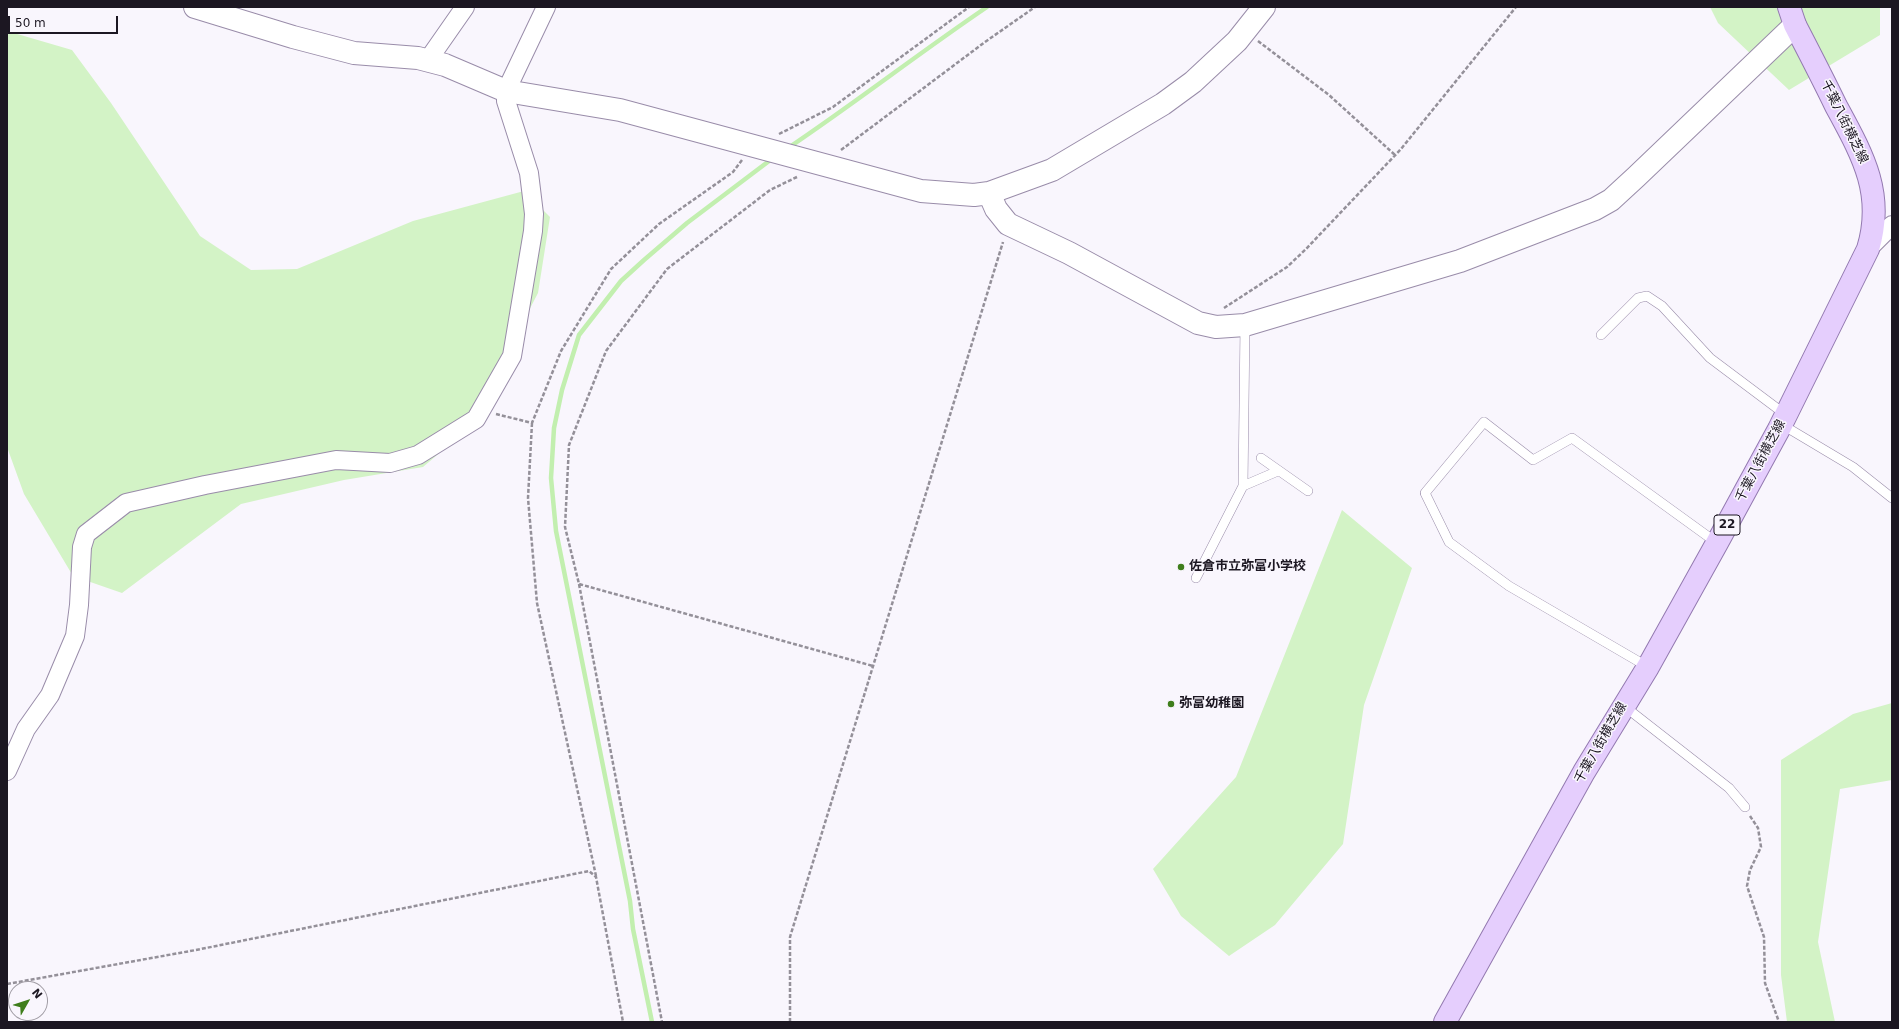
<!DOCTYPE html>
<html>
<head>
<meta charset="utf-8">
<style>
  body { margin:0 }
  #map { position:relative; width:1899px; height:1029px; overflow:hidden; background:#f9f6fd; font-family:"DejaVu Sans",sans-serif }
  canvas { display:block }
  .frame { position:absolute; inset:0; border:8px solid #1c1722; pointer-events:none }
  .north { position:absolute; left:8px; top:981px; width:40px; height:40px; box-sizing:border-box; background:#f9f6fd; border:1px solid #a19da5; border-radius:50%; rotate:51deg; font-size:11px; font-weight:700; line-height:16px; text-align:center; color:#1c1722 }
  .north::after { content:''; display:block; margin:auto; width:14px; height:18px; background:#3f7e1c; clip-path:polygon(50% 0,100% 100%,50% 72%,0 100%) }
  .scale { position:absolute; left:8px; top:16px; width:110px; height:18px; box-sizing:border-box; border:2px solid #1c1722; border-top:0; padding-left:5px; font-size:12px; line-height:14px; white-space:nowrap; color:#1c1722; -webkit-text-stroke:3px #f9f6fd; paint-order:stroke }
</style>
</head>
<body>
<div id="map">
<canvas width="1899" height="1029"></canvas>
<div class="frame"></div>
<div class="north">N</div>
<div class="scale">50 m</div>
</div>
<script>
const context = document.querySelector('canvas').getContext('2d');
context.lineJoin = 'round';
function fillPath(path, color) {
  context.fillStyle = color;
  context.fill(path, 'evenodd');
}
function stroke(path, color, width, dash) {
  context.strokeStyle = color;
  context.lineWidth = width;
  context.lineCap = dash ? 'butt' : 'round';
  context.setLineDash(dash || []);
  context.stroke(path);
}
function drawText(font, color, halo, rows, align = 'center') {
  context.font = font + ' "DejaVu Sans","Noto Sans JP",sans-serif';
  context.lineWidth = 3;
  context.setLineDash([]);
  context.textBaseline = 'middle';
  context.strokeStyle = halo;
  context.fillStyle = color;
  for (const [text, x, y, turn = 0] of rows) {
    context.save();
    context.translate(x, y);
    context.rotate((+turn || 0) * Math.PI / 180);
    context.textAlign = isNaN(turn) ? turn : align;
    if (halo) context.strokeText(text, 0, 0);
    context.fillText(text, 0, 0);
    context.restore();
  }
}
fillPath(new Path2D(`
  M1710 7H1880V35L1789 90 1718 23Z
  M7 31 72 50 111 103 200 236 251 270 297 269 413 221 524 191 550 217 538 293 487 391 456 439 423 467 344 480 241 504 122 593 73 576 24 494 7 447Z
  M1342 510 1412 568 1364 705 1343 844 1275 925 1229 956 1181 916 1153 869 1236 777Z
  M1892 703V780L1840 789 1818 942 1835 1022H1787L1781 975V760L1853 714Z`), '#d3f3c6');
stroke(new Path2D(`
  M788 148C855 103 919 53 987 7
  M652 1022 633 929 630 901 556 531 551 478 554 428 562 390 579 335 621 281 644 260 687 223 773 158`), '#c2efaf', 4.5);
const service = new Path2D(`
  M1601 335 1638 298 1647 296 1662 306 1710 358 1786 415
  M1781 424 1853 467 1892 498
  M1261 458 1308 491
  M1243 486 1278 471
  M1196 578 1243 486 1245 325
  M1648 667 1509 586 1449 542 1425 493 1484 422 1533 460 1572 438 1717 543
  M1624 706 1729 788 1745 807`);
const minor = new Path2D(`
  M428 60 465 7
  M1868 249 1892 225
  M7 771 26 729 50 695 75 636 79 605 82 547 86 534 126 503 205 485 336 460 390 463 418 455 476 419 512 356 533 231 534 214 529 173 506 101V91L546 7`);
const tertiary = new Path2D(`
  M195 7 293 37 354 53 418 58 445 65 506 91 620 110 921 191 974 195 989 193 1052 170 1163 104 1193 82 1237 41 1264 7
  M989 193 996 209 1008 224 1069 253 1198 323 1216 327 1245 325 1460 261 1595 209 1611 200 1636 177 1795 25`);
const primary = new Path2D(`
  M1445 1022 1584 772 1648 667 1717 543 1779 429 1868 249C1885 193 1862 154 1836 106 1823 79 1809 52 1795 25L1789 7`);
stroke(service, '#998ca9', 10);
stroke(minor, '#998ca9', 20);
stroke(tertiary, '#998ca9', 24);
stroke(primary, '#9379b0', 24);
stroke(new Path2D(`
  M1258 41 1329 95 1395 155
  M779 134 833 107 969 7
  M841 150 985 42 1035 7
  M797 177 770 190 667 269 606 351 569 445 565 527 579 584 873 666
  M1224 308 1287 267 1306 249 1401 149 1516 7
  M496 414 532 423 561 351 611 269 659 224 733 172 742 160
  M532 423 528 498 537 603 596 876
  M579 584 662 1022
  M1750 816 1758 828 1761 847 1750 870 1747 886 1764 937 1765 983 1779 1022
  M7 984 196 950 589 871 596 877 623 1022
  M790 1022V937L1003 242`), '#949099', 2.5, [4, 2]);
stroke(service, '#fff', 9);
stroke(minor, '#fff', 18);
stroke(tertiary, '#fff', 22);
stroke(primary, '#e5cefd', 22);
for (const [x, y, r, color] of [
  [1181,567,4,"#3f7e1c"],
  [1171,704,4,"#3f7e1c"]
]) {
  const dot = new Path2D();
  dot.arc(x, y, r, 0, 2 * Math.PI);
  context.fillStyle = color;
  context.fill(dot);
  stroke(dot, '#f9f6fd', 1.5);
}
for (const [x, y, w] of [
  [1727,525,26]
]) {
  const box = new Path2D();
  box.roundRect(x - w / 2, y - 10, w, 20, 3);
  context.fillStyle = '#f9f6fd';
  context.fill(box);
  stroke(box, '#1c1722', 1);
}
drawText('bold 12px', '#1c1722', null, [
  ["22",1727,525]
]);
drawText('13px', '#1c1722', '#f9f6fd', [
  ["千葉八街横芝線",1844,122,64],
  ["千葉八街横芝線",1761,461,-62],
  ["千葉八街横芝線",1601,743,-60]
]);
drawText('bold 13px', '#1c1722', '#f9f6fd', [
  ["佐倉市立弥富小学校",1189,567],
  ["弥富幼稚園",1179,704]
], 'left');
</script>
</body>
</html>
